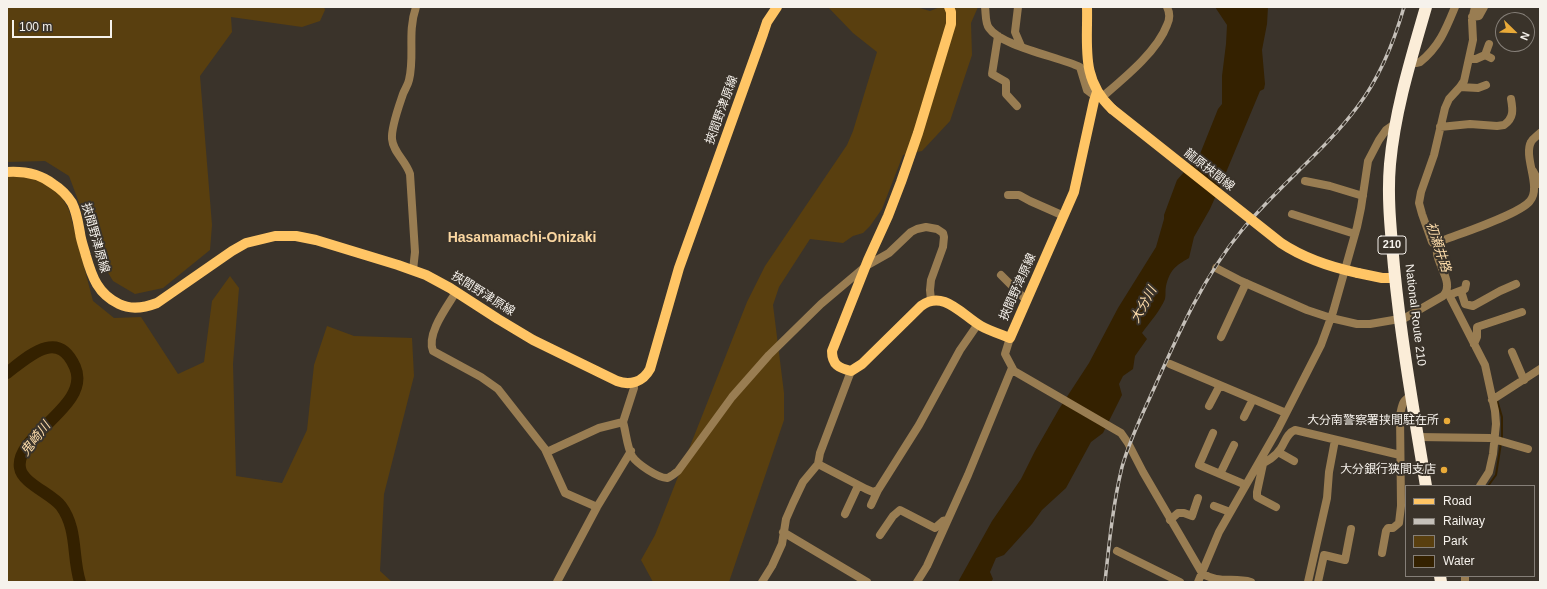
<!DOCTYPE html>
<html>
<head>
<meta charset="utf-8">
<style>
  body { margin:0 }
  #map { position:relative; width:1547px; height:589px; overflow:hidden; background:#3a332a; font-family:Helvetica,sans-serif }
  canvas { display:block }
  .frame { position:absolute; inset:0; border:8px solid #f6f2ec; pointer-events:none }
  .legend { position:absolute; left:1405px; top:485px; width:130px; height:92px; box-sizing:border-box; background:#3a332a; border:1px solid #857f78; margin:0; padding:5px 7px; list-style:none; font-size:12px; color:#f6f2ec }
  .legend li { display:flex; align-items:center; gap:8px; height:20px }
  .legend b { width:20px; border:1px solid #857f78 }
  .north { position:absolute; left:1495px; top:12px; width:40px; height:40px; box-sizing:border-box; background:#3a332a; border:1px solid #857f78; border-radius:50%; rotate:113deg; font-size:11px; font-weight:700; line-height:16px; text-align:center; color:#f6f2ec }
  .north::after { content:''; display:block; margin:auto; width:14px; height:18px; background:#e9aa38; clip-path:polygon(50% 0,100% 100%,50% 72%,0 100%) }
  .scale { position:absolute; left:12px; top:20px; width:100px; height:18px; box-sizing:border-box; border:2px solid #f6f2ec; border-top:0; padding-left:5px; font-size:12px; line-height:14px; white-space:nowrap; color:#f6f2ec; -webkit-text-stroke:3px #3a332a; paint-order:stroke }
</style>
</head>
<body>
<div id="map">
<canvas width="1547" height="589"></canvas>
<div class="frame"></div>
<ul class="legend">
<li><b style="height:5px;background:#ffc565"></b>Road</li>
<li><b style="height:5px;background:#c5c0b9"></b>Railway</li>
<li><b style="height:11px;background:#593f0f"></b>Park</li>
<li><b style="height:11px;background:#342100"></b>Water</li>
</ul>
<div class="north">N</div>
<div class="scale">100 m</div>
</div>
<script>
const context = document.querySelector('canvas').getContext('2d');
context.lineJoin = 'round';
function fillPath(path, color) {
  context.fillStyle = color;
  context.fill(path, 'evenodd');
}
function stroke(path, color, width, dash) {
  context.strokeStyle = color;
  context.lineWidth = width;
  context.lineCap = dash ? 'butt' : 'round';
  context.setLineDash(dash || []);
  context.stroke(path);
}
function drawText(font, color, halo, rows, align = 'center') {
  context.font = font + ' Helvetica,"Noto Sans JP",sans-serif';
  context.lineWidth = 4;
  context.setLineDash([]);
  context.textBaseline = 'middle';
  context.strokeStyle = halo;
  context.fillStyle = color;
  for (const [text, x, y, turn = 0] of rows) {
    context.save();
    context.translate(x, y);
    context.rotate((+turn || 0) * Math.PI / 180);
    context.textAlign = isNaN(turn) ? turn : align;
    if (halo) context.strokeText(text, 0, 0);
    context.fillText(text, 0, 0);
    context.restore();
  }
}
fillPath(new Path2D(`
  M7 7H324L325 10 320 21 302 27 231 17 232 32 200 76 212 225 210 250 163 288 135 294 113 281 101 261 69 176 45 161 7 162Z
  M828 7H916L930 11 940 7H978L971 23 972 55 950 121 922 151 903 155 882 209 870 226 863 233 853 236 843 243 810 239 779 287 773 305 784 393V420L729 582H653L641 560 655 535 747 302 765 266 847 145 853 131 877 52 853 33Z
  M29 175 45 182 60 194 69 210 93 301 114 318 141 317 178 374 204 362 212 301 230 276 239 288 233 364 236 476 282 483 307 430 314 365 327 326 354 336 412 338 414 376 384 494 380 571 392 582H7V177Z`), '#593f0f');
fillPath(new Path2D(`
  M1215 7H1268L1267 24 1262 50 1265 84 1264 89 1260 91 1222 182 1210 209 1194 237 1189 258C1175 266 1170 270 1166 286 1165 290 1166 295 1165 299 1160 311 1150 322 1142 333L1147 339 1135 356 1133 369 1123 376 1119 384 1122 395 1103 433 1091 442 1066 488 1042 510 1032 524 1004 555 996 558 990 572 993 579 991 582H958L992 521 1021 479 1035 451 1059 409 1089 363 1118 308 1156 247 1164 219V215L1177 180 1200 154 1218 109 1222 104V76L1226 44 1227 25Z`), '#342100');
stroke(new Path2D(`
  M1497 400 1502 417V439
  M1488 486 1496 475 1501 443`), '#342100', 2);
stroke(new Path2D(`
  M7 373C29 356 58 328 75 367 92 406 14 435 20 468 22 483 52 494 61 506 78 529 72 557 80 582`), '#342100', 12);
stroke(new Path2D(`
  M985 7C986 13 985 23 989 28 1001 46 1059 57 1080 67L1087 90 1095 96
  M1018 7 1015 32 1021 46
  M1472 17 1479 16 1484 7
  M998 36 992 74 1006 82V94L1017 106
  M1485 55 1489 44
  M1469 59H1476L1485 55 1491 58
  M1410 62 1416 63 1420 62C1439 47 1446 29 1455 7
  M1460 87 1478 88 1486 85
  M1101 98C1123 79 1157 52 1167 25 1170 19 1170 13 1167 7
  M1440 127 1470 124 1497 126 1504 125C1514 118 1513 110 1511 99
  M1533 171 1540 184
  M1305 181 1330 186 1363 196
  M1008 195H1019L1030 201 1064 216
  M1292 214 1355 234
  M1437 247 1432 242 1422 214 1419 203 1421 192 1434 155 1445 108 1449 99 1460 87 1464 81 1473 40 1472 20 1475 7
  M1216 268 1241 281 1307 310 1331 318 1357 324H1370L1405 318 1443 296C1459 280 1422 252 1444 240 1462 233 1520 214 1530 201 1542 187 1523 157 1531 142 1533 138 1537 136 1540 133
  M413 270 415 252 410 174C406 161 393 152 392 139 391 127 399 106 403 94 405 89 408 85 409 80 415 56 407 33 416 7
  M1001 275 1026 300
  M1447 291 1485 365 1495 411 1496 424 1493 454 1489 472 1480 486
  M1461 291 1465 304 1473 306 1500 291 1516 284
  M456 292C447 307 426 334 433 351L481 377 498 389 545 449 565 493 597 507
  M1449 295 1465 289 1466 284
  M1221 337 1246 283
  M1010 338 1005 354 1014 371 1121 433 1128 443 1143 472 1202 573C1217 584 1234 577 1251 582
  M1474 344 1477 337V327L1522 312
  M1512 352 1524 380
  M1170 364 1286 413
  M1492 400 1540 369
  M1209 406 1220 385
  M1244 417 1253 399
  M623 422C626 432 627 447 632 456 637 464 658 478 667 478 671 477 675 473 678 471L732 397 769 355 821 304 866 266 889 253 911 232 917 229 926 227 937 229 943 233 944 237 943 247 931 280 930 290 931 300
  M1213 433 1199 465 1246 485
  M1418 437 1490 438 1528 449
  M547 452 599 428 623 422 634 388 633 383
  M1278 452 1294 461
  M818 464 866 489 873 492 878 490 919 425 960 350 978 324
  M1263 464 1257 492V497L1276 507
  M1258 465C1266 463 1276 456 1281 448 1285 442 1287 433 1295 430L1400 455
  M1220 474 1234 445
  M871 505 878 490
  M1214 506 1230 512
  M845 514 858 486
  M1170 520 1178 513H1184L1192 516 1198 498
  M783 532 867 582
  M880 535 893 516 900 510 935 528 943 521 947 520
  M1117 551 1180 582
  M1382 553 1386 531 1388 528H1393L1399 523 1401 506 1400 415C1402 407 1402 399 1412 396
  M557 582 597 507 631 451
  M762 582 772 566 782 544 786 519 793 503 803 482 818 464 820 453 851 371
  M917 582 927 566 968 475 1012 368
  M1198 582 1219 532 1278 429 1321 345 1333 312 1357 227 1361 208 1368 161 1379 140 1386 130 1396 123
  M1308 582 1327 498 1329 472 1335 440
  M1318 582 1324 555 1345 560 1351 529
  M1465 582V576`), '#997d52', 8);
stroke(new Path2D(`
  M949 7 951 12V24L918 133 901 182 888 216 868 260 832 351C832 365 839 368 851 371L862 364 921 306C943 289 962 315 981 326 990 331 1000 334 1010 338L1074 192 1094 101 1097 92
  M1087 7C1088 46 1080 79 1112 109
  M7 172C23 171 40 174 53 184 61 189 67 195 72 203 77 213 78 222 80 233 81 241 84 248 86 256 92 277 98 294 119 304 131 310 144 308 157 303L232 251 246 243 275 236H296L316 240 398 265 426 275 450 288 498 319 533 340 617 381C630 386 643 382 650 369L679 268 763 34 767 22 777 7
  M1358 273 1382 278H1395`), '#ffc565', 10);
stroke(new Path2D(`
  M1426 486C1414 413 1401 340 1394 267 1391 232 1387 198 1390 164 1395 110 1411 59 1426 7
  M1440 576 1441 582`), '#fbedd8', 12);
const rail = new Path2D(`
  M1105 582C1109 544 1113 504 1122 467 1130 438 1144 411 1156 384 1180 330 1204 276 1242 230 1278 186 1324 152 1358 106 1380 77 1394 42 1404 7`);
stroke(rail, '#c5c0b9', 3.5);
stroke(rail, '#3a332a', 2, [6]);
stroke(new Path2D(`
  M1112 109 1281 243C1305 259 1330 267 1358 273`), '#ffc565', 10);
for (const [x, y, r, color] of [
  [1447,421,4,"#e9aa38"],
  [1444,470,4,"#e9aa38"]
]) {
  const dot = new Path2D();
  dot.arc(x, y, r, 0, 2 * Math.PI);
  context.fillStyle = color;
  context.fill(dot);
  stroke(dot, '#3a332a', 1.5);
}
for (const [x, y, w] of [
  [1392,245,28]
]) {
  const box = new Path2D();
  box.roundRect(x - w / 2, y - 9, w, 18, 3);
  context.fillStyle = '#3a332a';
  context.fill(box);
  stroke(box, '#f6f2ec', 1);
}
drawText('bold 11px', '#f6f2ec', null, [
  ["210",1392,245]
]);
drawText('12px', '#f6f2ec', '#3a332a', [
  ["挾間野津原線",722,110,-70],
  ["龍原挾間線",1209,170,38],
  ["挾間野津原線",95,238,74],
  ["挾間野津原線",1018,287,-66],
  ["挾間野津原線",483,294,32],
  ["National Route 210",1415,315,83]
]);
drawText('12px', '#f6f2ec', '#3a332a', [
  ["大分南警察署挟間駐在所",1439,421],
  ["大分銀行狭間支店",1436,470]
], 'right');
drawText('italic 13px', '#feddab', '#3a332a', [
  ["初瀬井路",1438,247,72],
  ["大分川",1144,305,-61],
  ["鬼崎川",36,439,-52]
]);
drawText('bold 14px', '#fbd7a1', '#3a332a', [
  ["Hasamamachi-Onizaki",522,238]
]);
</script>
</body>
</html>
